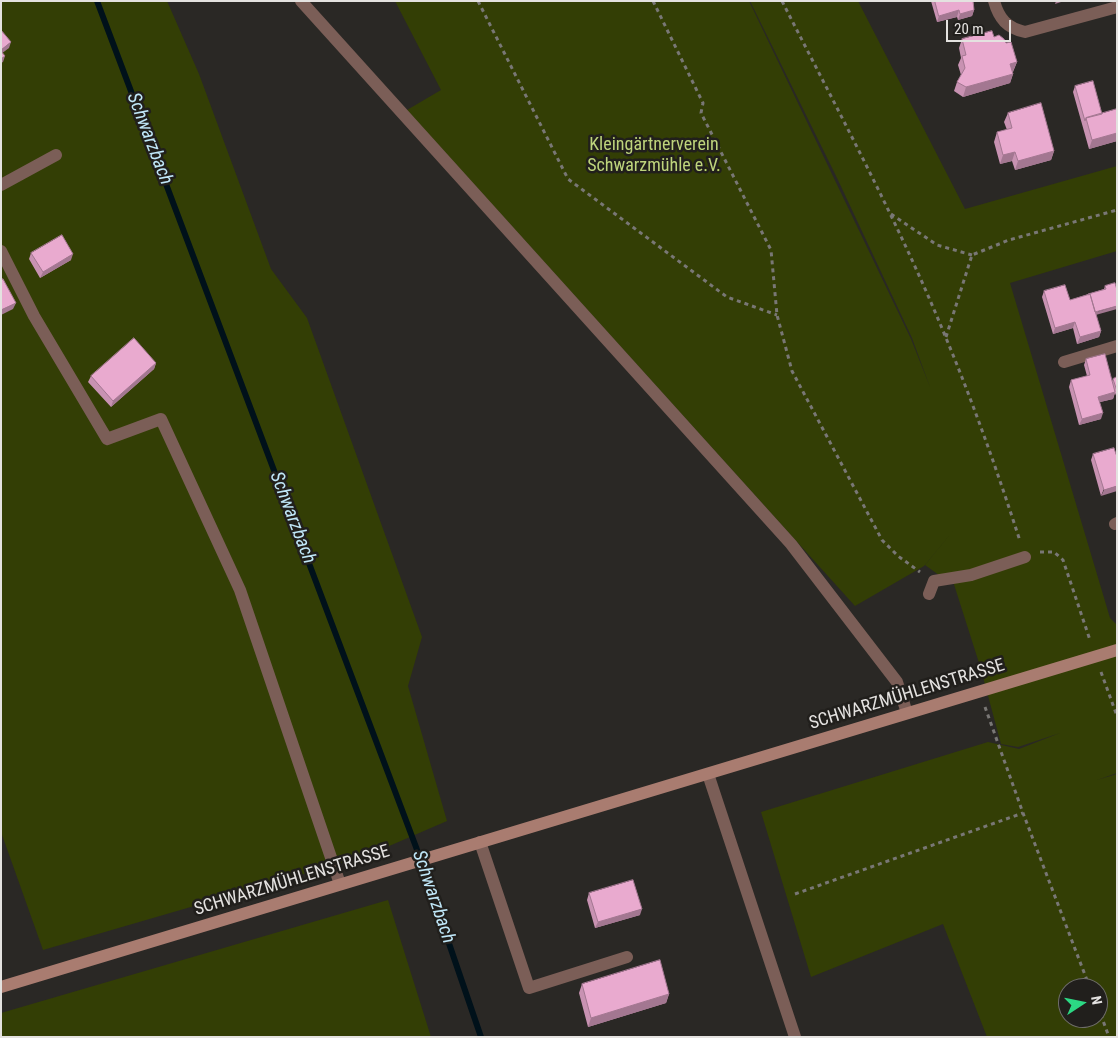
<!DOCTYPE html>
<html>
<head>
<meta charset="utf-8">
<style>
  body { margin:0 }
  #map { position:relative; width:1118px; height:1038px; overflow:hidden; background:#2a2825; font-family:"Roboto Condensed",sans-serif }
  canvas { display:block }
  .frame { position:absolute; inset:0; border:2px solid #e4e2e0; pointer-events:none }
  .north { position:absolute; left:1058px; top:978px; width:50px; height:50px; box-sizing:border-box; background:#211f1c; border:1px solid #6f6d6a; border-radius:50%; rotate:79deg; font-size:14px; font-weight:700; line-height:20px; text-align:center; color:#e4e2e0 }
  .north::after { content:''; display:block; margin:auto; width:18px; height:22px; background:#2cd884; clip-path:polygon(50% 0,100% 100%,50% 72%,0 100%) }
  .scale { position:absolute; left:946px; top:20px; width:65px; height:22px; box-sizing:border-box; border:2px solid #e4e2e0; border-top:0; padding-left:6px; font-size:15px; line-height:18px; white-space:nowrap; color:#e4e2e0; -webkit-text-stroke:4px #211f1c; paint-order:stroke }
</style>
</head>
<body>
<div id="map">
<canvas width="1118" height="1038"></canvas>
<div class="frame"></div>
<div class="north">N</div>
<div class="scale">20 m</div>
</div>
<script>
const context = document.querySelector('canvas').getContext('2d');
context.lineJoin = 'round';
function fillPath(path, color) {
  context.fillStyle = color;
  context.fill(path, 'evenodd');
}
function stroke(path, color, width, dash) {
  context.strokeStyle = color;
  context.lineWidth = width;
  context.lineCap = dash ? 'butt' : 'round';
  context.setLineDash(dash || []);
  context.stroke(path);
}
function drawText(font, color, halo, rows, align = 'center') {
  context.font = font + ' "Roboto Condensed",sans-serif';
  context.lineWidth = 5;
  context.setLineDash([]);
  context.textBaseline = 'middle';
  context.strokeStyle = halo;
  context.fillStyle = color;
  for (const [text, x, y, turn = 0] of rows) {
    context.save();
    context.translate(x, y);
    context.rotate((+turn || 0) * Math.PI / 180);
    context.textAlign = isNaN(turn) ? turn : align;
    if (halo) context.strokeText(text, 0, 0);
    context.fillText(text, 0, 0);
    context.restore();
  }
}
fillPath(new Path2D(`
  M1 1H167L199 74 271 269 307 318 422 637 408 686 447 821 366 856 43 950 1 832Z
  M395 1H749L911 339 930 387 912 338 838 180 750 1H858L965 209 1117 166V251L1010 283 1102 591 1110 618 1117 625V773L1097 780 1117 774V1037H987L943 924 811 977 761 812 988 742 1019 749 1060 733 1018 747 1001 744 980 666 951 575 943 578 925 565 957 526 924 566 855 606 407 110 441 90ZM1068 988H1098V1018H1068Z
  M388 900 431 1037H1V1013Z`), '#333e05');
stroke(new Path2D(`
  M97 1 416 847 481 1037`), '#00111a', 6);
stroke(new Path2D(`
  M478 1 568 179 727 297 777 315
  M653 1 703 103 701 113 771 250 777 315 792 371 882 540 898 556 920 572
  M782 1C839 113 899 223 946 338 974 405 998 473 1020 541
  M891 214 937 245 972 255
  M946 337 972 255 1009 240 1117 210
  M1040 552H1054L1063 560 1090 640
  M1101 672 1117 716
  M985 707 1023 813 1090 988
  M795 894 1023 813
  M1098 1007 1109 1037`), '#797775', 3, [4, 4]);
stroke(new Path2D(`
  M301 1 791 544 897 682 907 713
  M1 185 56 155
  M1 251 34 316 107 439 161 419 240 590 340 884
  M929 594 934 581 971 575 1025 557
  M708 774 795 1037
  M480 842 529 988 627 957`), '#7b5e57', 12);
stroke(new Path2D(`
  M994 1C999 19 1007 28 1025 32L1117 7
  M1064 362 1117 346
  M1115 524 1117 523`), '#7b5e57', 12);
stroke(new Path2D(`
  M1 987 1117 650`), '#a97c70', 12);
fillPath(new Path2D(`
  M931 1H973L974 10 972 16 958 20 957 17 937 22Z
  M994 37 1006 43 1017 62 1013 72V74L1010 83 963 97 954 91 957 82 961 75 958 65 961 58 959 48 962 39Z
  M1075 86 1102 114 1117 109V141L1089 149 1073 92Z
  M1008 113 1054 151 1051 160 1015 170 1012 161 1000 164 994 142 997 132 1007 130 1004 122Z
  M31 253 71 260 40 278 29 259Z
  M1115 283 1096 315 1101 331 1099 337 1077 344 1073 328 1053 334 1042 297 1044 291 1070 300 1104 289 1105 286Z
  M1086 359 1112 381 1113 379 1117 377V398L1115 393 1113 399 1100 402 1101 419 1079 425 1069 387 1071 380 1087 376 1084 365Z
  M156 363 154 369 111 407 88 382 91 376Z
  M1093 454 1117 457 1101 496 1091 460Z
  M589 893 640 915 595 928 587 900Z
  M582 984 669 994 666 1003 588 1027 579 993Z`), '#c892b2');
fillPath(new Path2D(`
  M1056 1H1064L1055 4Z
  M959 10 957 17 937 22 939 16Z
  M974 10 972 16 958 20 960 14Z
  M11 42 9 48 1 54V50Z
  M5 56 3 62 1 63V59Z
  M1017 62 1013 71 1007 73 1010 64Z
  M1013 74 1010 83 963 97 966 87Z
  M1117 133V141L1089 149 1092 140Z
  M1054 151 1051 160 1015 170 1018 161Z
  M1015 152 1012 161 1000 164 1003 155Z
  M73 254 71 260 40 278 43 272Z
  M16 303 13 309 1 315V310Z
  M1117 306V309L1092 316 1093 313Z
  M1075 322 1073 328 1053 334 1055 328Z
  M1101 331 1099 337 1077 344 1080 337Z
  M156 363 154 369 111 407 113 401Z
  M1115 392 1113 399 1096 403 1098 397Z
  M1103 413 1101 419 1079 425 1082 419Z
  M1117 486V491L1101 496 1104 490Z
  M642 909 640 915 595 928 598 922Z
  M669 994 666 1003 588 1027 591 1018Z`), '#a37791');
const building = new Path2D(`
  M935 1H973L974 10 960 14 959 10 939 16Z
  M1 30 11 42 1 50Z
  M992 31 994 37 999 35 1004 39 1006 43 1011 42 1017 62 1010 64 1013 74 966 87 957 82 965 68 962 56 966 55 962 39Z
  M1 51 5 56 1 59Z
  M1093 81 1102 114 1086 118 1085 121 1075 86Z
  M1041 103 1054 151 1018 161 1015 152 1003 155 997 132 1012 128 1008 113Z
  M1117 109V133L1092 140 1086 118Z
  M62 235 73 254 43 272 31 253Z
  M3 279 16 303 1 310V280Z
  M1115 283 1117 290V306L1095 312 1090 294 1088 295V294L1106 289 1105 286Z
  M1065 285 1070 300 1090 294 1101 331 1080 337 1075 322 1055 328 1044 291Z
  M134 338 156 363 113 401 91 376Z
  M1105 354 1115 392 1098 397 1103 413 1082 419 1071 380 1090 375 1086 359Z
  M1117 377V391L1113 379Z
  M1114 448 1117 457V486L1104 490 1093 454Z
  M633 880 642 909 598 922 589 893Z
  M660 960 669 994 591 1018 582 984Z`);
fillPath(building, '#e9aacf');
stroke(building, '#a37791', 1);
drawText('18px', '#bed47c', '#211f1c', [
  ["Kleingärtnerverein",654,145],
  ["Schwarzmühle e.V.",654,166]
]);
drawText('18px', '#e4e2e0', '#211f1c', [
  ["SCHWARZMÜHLENSTRASSE",907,695,-17],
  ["SCHWARZMÜHLENSTRASSE",292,881,-17]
]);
drawText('italic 19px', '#c0e7f8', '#211f1c', [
  ["Schwarzbach",149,139,69],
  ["Schwarzbach",292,518,69],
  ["Schwarzbach",433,897,71]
]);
</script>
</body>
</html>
